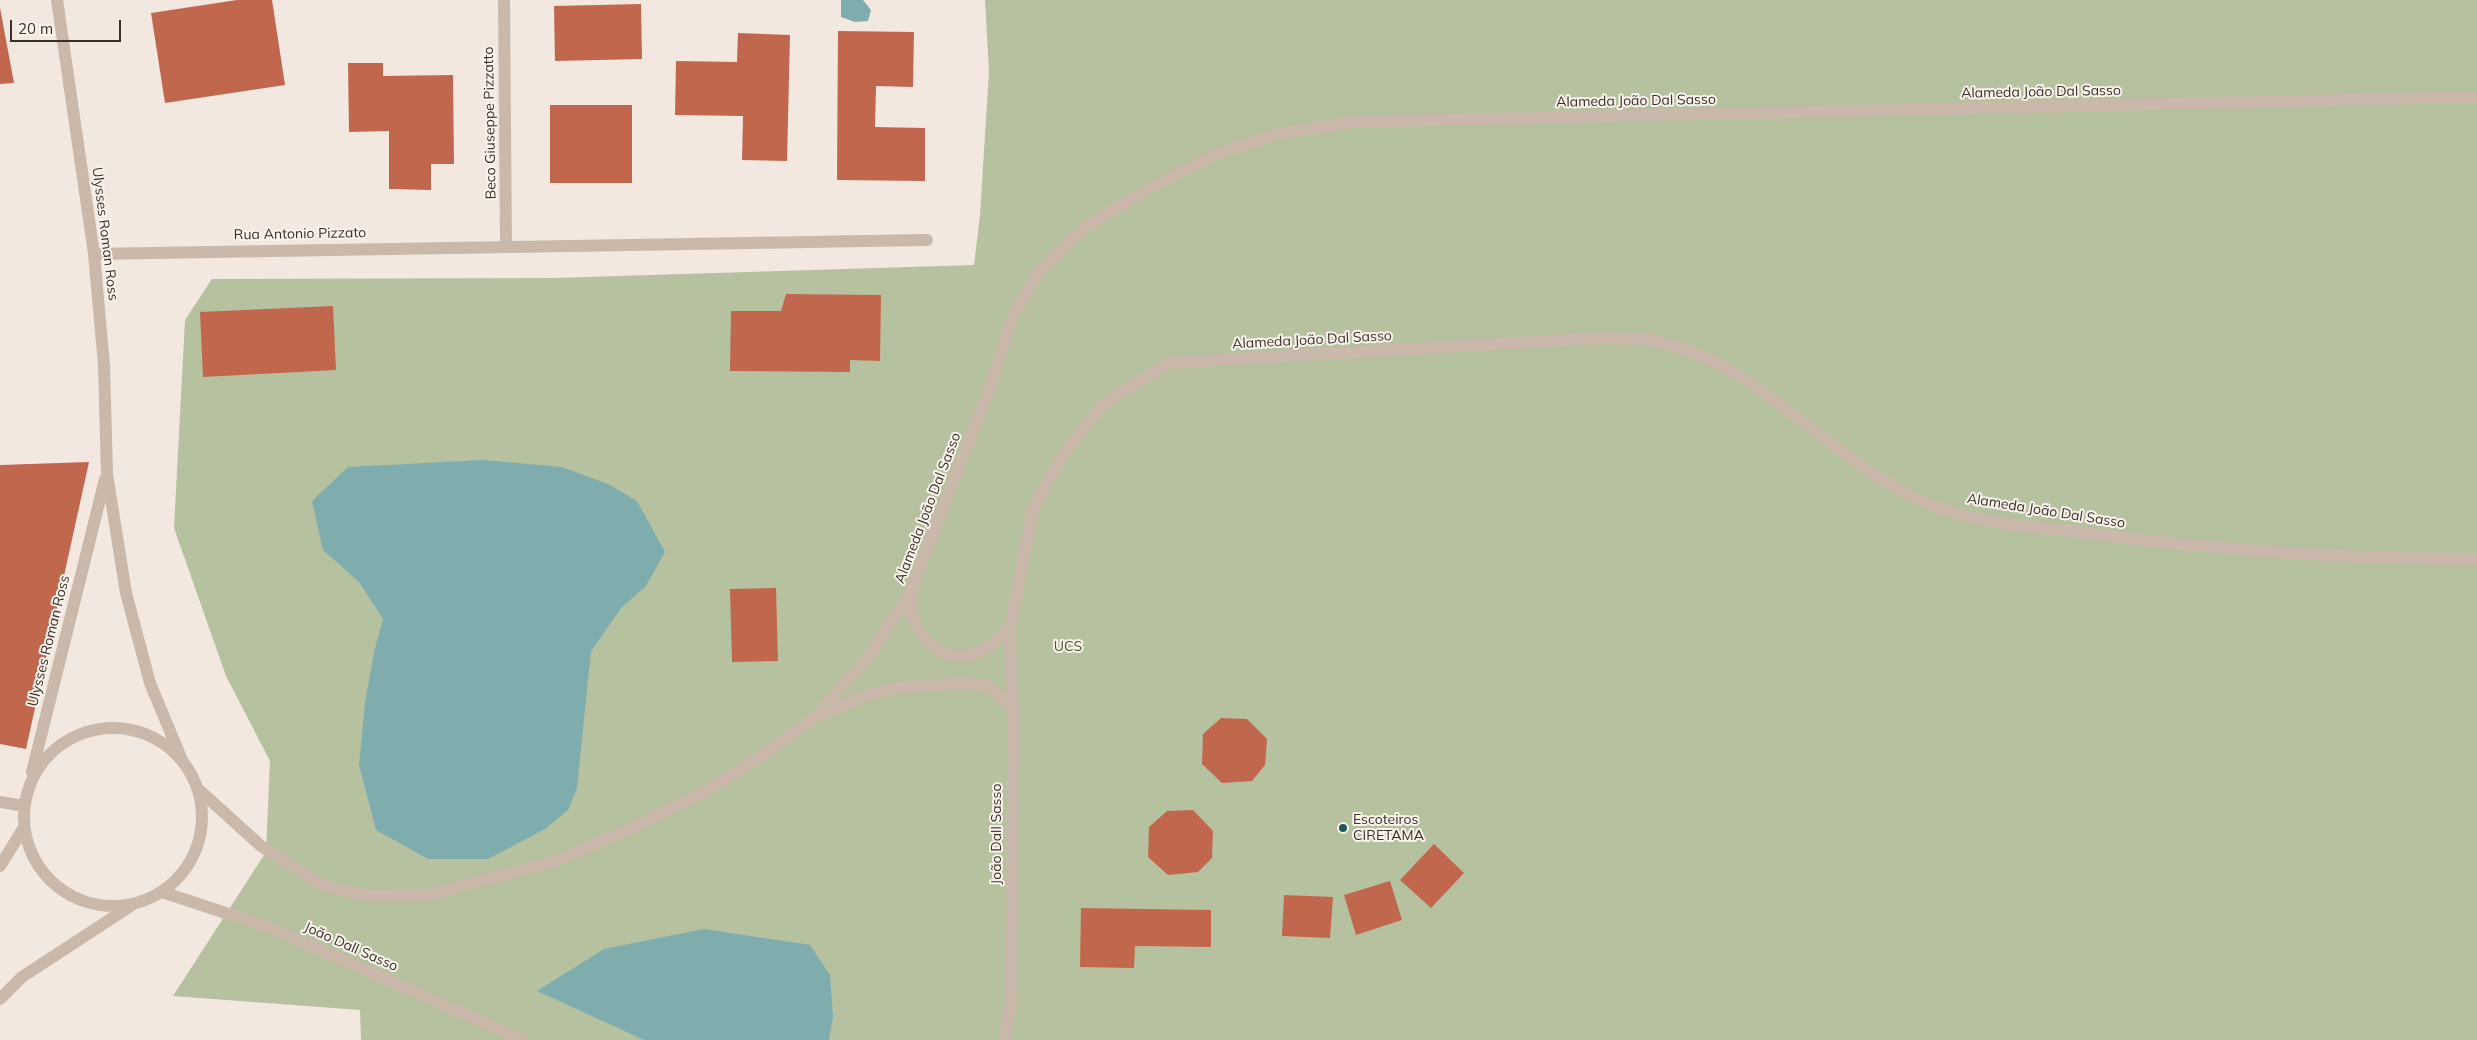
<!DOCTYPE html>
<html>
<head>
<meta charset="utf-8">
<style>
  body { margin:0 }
  #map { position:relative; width:2477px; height:1040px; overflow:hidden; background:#f2e8df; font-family:Mulish,sans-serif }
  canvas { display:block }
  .scale { position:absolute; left:10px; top:20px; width:111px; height:22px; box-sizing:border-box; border:2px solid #382e2a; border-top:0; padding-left:6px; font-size:15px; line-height:18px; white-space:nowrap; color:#382e2a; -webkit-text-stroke:4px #f9f3eb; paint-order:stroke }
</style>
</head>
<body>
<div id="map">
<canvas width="2477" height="1040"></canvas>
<div class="scale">20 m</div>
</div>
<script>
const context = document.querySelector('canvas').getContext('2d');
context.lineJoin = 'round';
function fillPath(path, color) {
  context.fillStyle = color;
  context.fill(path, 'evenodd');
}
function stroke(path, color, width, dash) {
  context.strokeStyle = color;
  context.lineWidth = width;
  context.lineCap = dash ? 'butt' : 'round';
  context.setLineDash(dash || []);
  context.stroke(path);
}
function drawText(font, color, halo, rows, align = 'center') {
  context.font = font + ' Mulish,sans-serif';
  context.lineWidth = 4;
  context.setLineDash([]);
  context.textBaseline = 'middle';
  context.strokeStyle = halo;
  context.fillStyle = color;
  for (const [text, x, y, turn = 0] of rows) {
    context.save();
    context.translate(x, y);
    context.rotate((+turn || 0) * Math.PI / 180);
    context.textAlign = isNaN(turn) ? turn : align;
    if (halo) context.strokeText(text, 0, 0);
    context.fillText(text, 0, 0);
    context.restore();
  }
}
fillPath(new Path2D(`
  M985 0H2477V1040H361L360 1010 173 996 266 852 270 761 226 676 174 528 185 320 212 279 554 278 974 265 980 215 989 71Z`), '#b6c19f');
fillPath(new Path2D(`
  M841 0H863L871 10 868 21 855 22 841 17Z
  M483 460 562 467 608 484 637 501 665 552 646 586 622 607 591 651 577 788 568 810 545 829 488 859H428L376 830 359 765 365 703 374 652 383 619 359 582 323 550 312 501 348 467Z
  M704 929 810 945 830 975 833 1016 829 1040H644L537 991 604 949Z`), '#7fadae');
fillPath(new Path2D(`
  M237 0H272L285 85 165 103 151 13Z
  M641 4 642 59 555 61 554 6Z
  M0 8 14 83 0 84Z
  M838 31 914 32 913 87 876 86 875 127 925 128V181L837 180Z
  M738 33 790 35 787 161 742 160 743 116 675 115 676 61 737 62Z
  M348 63H383V76L453 75 454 164H431V190L389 189V131L349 132Z
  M550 105H632V183H550Z
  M786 294 881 295 880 361 850 360V372L730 371 731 311H781Z
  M333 306 336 370 203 377 200 312Z
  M89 462 26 749 0 744V465Z
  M776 588 778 661 732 662 730 589Z
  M1221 718 1247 719 1267 739 1265 765 1252 781 1222 783 1202 764 1203 734Z
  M1193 810 1213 831 1212 858 1198 872 1168 875 1148 857 1149 827 1167 811Z
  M1434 844 1464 873 1431 908 1400 880Z
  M1390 881 1402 920 1356 935 1344 895Z
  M1284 895 1333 897 1330 938 1282 936Z
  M1081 908 1211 910V947L1135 946 1134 968 1080 967Z`), '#c1674e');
stroke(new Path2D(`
  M2477 97 1352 122 1278 134 1215 155 1146 190 1083 229 1039 271 1012 318 990 387 911 591C911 599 910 611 913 618 924 645 947 664 976 653 989 649 1000 636 1010 627L1033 509 1063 455 1101 406 1168 363 1603 338C1618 339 1635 338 1650 340 1766 361 1836 474 1945 510 1989 525 2038 527 2083 533 2214 550 2345 559 2477 559
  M818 714 869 656 911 591
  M198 789 261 846 324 886 367 896 426 895 554 862 632 828 701 794 757 759 814 718 867 695 897 688 959 683 987 685 1013 710
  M162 892 268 927 523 1040
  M1005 1040 1012 996 1013 710 1010 627`), '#cab8ab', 12);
stroke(new Path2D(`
  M504 0 506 245
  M94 254 927 240`), '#cab8ab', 12);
stroke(new Path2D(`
  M57 0 94 254 104 365 107 474 126 593 150 683 182 760
  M24 817a89 89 0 1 1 178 0a89 89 0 1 1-178 0Z
  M32 772 105 479
  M0 802 24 806
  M0 866 23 829
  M0 999 22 977 132 905`), '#cab8ab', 12);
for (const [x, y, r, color] of [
  [1343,828,5,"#215658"]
]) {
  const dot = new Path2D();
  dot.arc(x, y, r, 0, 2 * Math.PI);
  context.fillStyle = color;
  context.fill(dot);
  stroke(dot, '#f9f3eb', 2);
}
drawText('14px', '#382e2a', '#f9f3eb', [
  ["Alameda João Dal Sasso",2041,92,-1],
  ["Alameda João Dal Sasso",1636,101,-1],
  ["Beco Giuseppe Pizzatto",490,123,-91],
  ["Ulysses Roman Ross",105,234,83],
  ["Rua Antonio Pizzato",300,234,-1],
  ["Alameda João Dal Sasso",1312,340,-3],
  ["Alameda João Dal Sasso",928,508,-69],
  ["Alameda João Dal Sasso",2046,511,9],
  ["Ulysses Roman Ross",49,641,-76],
  ["João Dall Sasso",997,834,-90],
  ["João Dall Sasso",351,947,24]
]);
drawText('14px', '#48552f', '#f9f3eb', [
  ["UCS",1068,647]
]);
drawText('14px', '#382e2a', '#f9f3eb', [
  ["Escoteiros",1353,820],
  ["CIRETAMA",1353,836]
], 'left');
</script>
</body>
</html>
